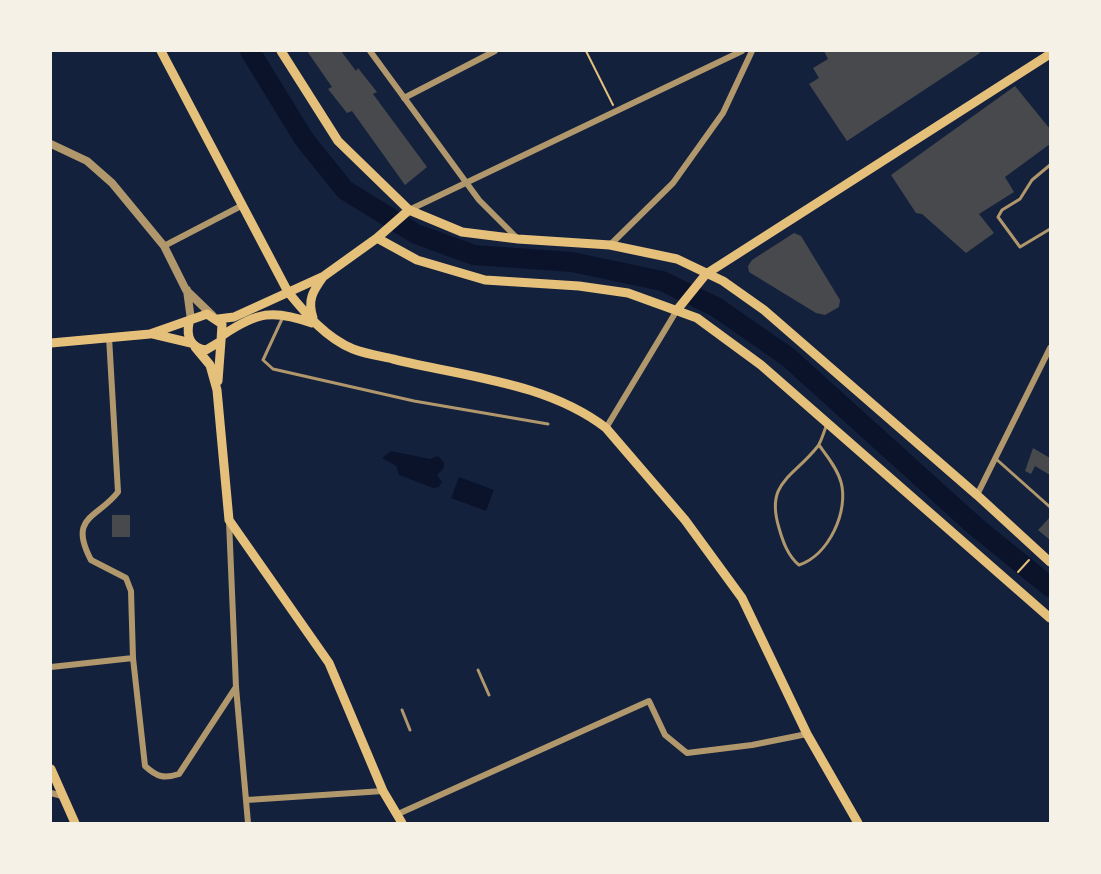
<!DOCTYPE html>
<html>
<head>
<meta charset="utf-8">
<style>
  body { margin:0 }
  #map { position:relative; width:1101px; height:874px; overflow:hidden; background:#14213d; font-family:"Fira Sans",sans-serif }
  canvas { display:block }
  .frame { position:absolute; inset:0; border:52px solid #f6f1e7; pointer-events:none }
</style>
</head>
<body>
<div id="map">
<canvas width="1101" height="874"></canvas>
<div class="frame"></div>
</div>
<script>
const context = document.querySelector('canvas').getContext('2d');
context.lineJoin = 'round';
function fillPath(path, color) {
  context.fillStyle = color;
  context.fill(path, 'evenodd');
}
function stroke(path, color, width, dash) {
  context.strokeStyle = color;
  context.lineWidth = width;
  context.lineCap = dash ? 'butt' : 'round';
  context.setLineDash(dash || []);
  context.stroke(path);
}
fillPath(new Path2D(`
  M391 451 430 459 438 456 444 462V468L437 475 442 482 439 487 433 488 399 475 396 466 382 458Z
  M459 477 494 490 486 511 451 498Z`), '#0b132b');
stroke(new Path2D(`
  M250 51 304 139 345 190 416 234 474 255 572 262 662 281 716 307 788 357 975 526 1050 587`), '#0b132b', 20);
fillPath(new Path2D(`
  M307 51H341L356 71 358 68 377 92 373 94 427 167 405 185 352 111 347 113 328 89 332 87Z
  M824 51H979L980 53 847 141 809 84 819 78 813 68 828 59Z
  M1015 86 1050 129V144L1005 177 1014 192 979 214 994 233 966 253 922 214 916 213 891 175Z
  M794 233 801 236 840 300 839 307 825 315 816 313 749 272 748 266 752 260Z
  M1033 448 1050 458V475L1035 466 1031 474 1025 471Z
  M112 515H130V537H112Z
  M1050 517V540L1038 530Z`), '#48494c');
stroke(new Path2D(`
  M586 51 613 105
  M1018 572 1029 560`), '#e5c07b', 2);
stroke(new Path2D(`
  M1050 165 1032 180 1020 199 1002 210 998 217 1020 247 1050 229
  M282 319 263 360 273 369 414 401 548 424
  M819 445C827 456 837 468 841 482 849 511 829 555 799 565 788 556 783 542 779 528 765 482 793 478 818 446 822 440 824 431 827 424
  M995 458 1050 507
  M478 670 489 695
  M402 710 410 730`), '#b1986c', 3);
stroke(new Path2D(`
  M370 51 479 200 517 238
  M404 98 495 51
  M409 210 742 51
  M610 245 673 183 723 113 752 51
  M164 246 241 206
  M109 337 118 492C97 519 68 516 91 560L126 578 131 591 133 658 145 766C157 777 164 779 179 774L236 687
  M606 428 677 310
  M977 495 1050 348
  M229 521 236 687 248 823
  M51 667 133 658
  M51 793 62 796
  M247 800 383 791
  M398 814 649 701 665 735 687 753 752 745 807 734`), '#b1986c', 6);
stroke(new Path2D(`
  M51 144 87 161 112 183 164 246 186 290 213 316
  M187 290 191 320`), '#b1986c', 8);
stroke(new Path2D(`
  M161 51 288 292C306 314 326 338 353 349 366 354 380 356 393 359 465 377 546 382 606 428L685 520 742 598 807 734 858 823
  M281 51 338 141 409 210 462 232 518 239 610 245 677 259 723 281 764 310 977 495 1050 562
  M377 238 417 260 485 280 579 286 628 293 697 318 761 365 1050 618
  M677 310 706 274 1050 54
  M313 318C307 300 313 291 323 277
  M218 319 234 317 324 276 377 238 409 210
  M153 334 191 343
  M223 335C257 312 273 309 312 323
  M51 343 150 334 207 314 222 324 221 341 206 350C191 348 186 337 189 323
  M195 347 210 365 217 390 229 520 329 663 383 791 402 823
  M218 381 221 341
  M51 769 75 823`), '#e5c07b', 9);
</script>
</body>
</html>
